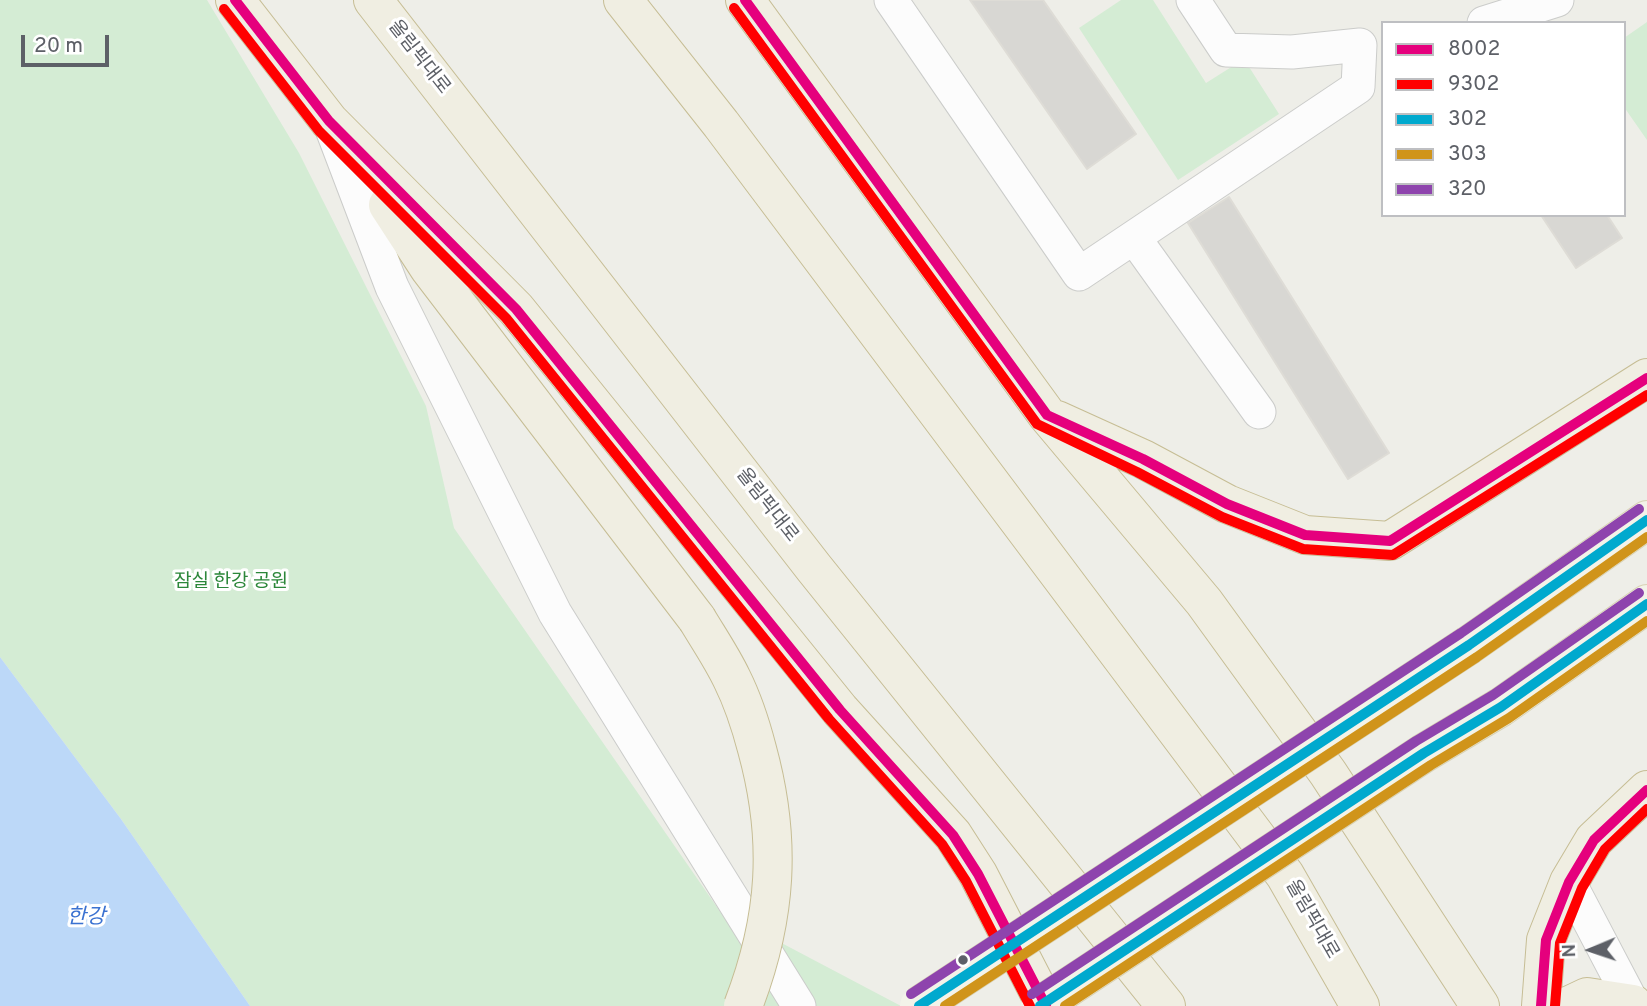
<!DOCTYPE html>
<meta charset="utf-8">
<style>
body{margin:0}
#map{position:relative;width:1647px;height:1006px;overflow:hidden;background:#eeeee8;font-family:Overpass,sans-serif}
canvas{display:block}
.legend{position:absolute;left:1381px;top:21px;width:245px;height:196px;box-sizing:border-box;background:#fff;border:2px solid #bebfc2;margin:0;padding:9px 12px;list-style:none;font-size:21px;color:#5d6067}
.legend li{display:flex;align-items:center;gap:14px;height:35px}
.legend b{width:35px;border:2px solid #bebfc2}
.north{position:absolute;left:1556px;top:915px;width:70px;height:70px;-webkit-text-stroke:5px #fff;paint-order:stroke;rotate:268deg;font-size:19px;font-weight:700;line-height:28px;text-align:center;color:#5d6067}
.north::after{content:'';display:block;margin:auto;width:24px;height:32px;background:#5d6067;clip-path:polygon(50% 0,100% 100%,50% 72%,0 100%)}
.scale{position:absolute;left:21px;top:35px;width:88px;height:32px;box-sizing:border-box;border:4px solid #5d6067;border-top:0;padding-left:9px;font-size:21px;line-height:24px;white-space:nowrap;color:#5d6067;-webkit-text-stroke:5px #fff;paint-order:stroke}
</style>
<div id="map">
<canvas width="1647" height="1006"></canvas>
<ul class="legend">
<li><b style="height:9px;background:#e5007d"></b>8002</li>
<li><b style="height:9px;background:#f00"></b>9302</li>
<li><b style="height:9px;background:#00a9ce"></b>302</li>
<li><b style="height:9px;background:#d0941a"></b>303</li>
<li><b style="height:9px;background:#8e44ad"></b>320</li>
</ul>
<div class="north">N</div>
<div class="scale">20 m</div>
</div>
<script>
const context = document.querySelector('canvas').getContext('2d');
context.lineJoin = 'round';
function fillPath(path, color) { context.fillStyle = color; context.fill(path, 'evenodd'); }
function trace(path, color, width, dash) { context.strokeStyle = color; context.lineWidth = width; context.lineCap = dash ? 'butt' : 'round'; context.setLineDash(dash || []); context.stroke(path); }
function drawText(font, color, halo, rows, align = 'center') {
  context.font = font + ' Overpass,"Noto Sans KR",sans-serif'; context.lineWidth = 6; context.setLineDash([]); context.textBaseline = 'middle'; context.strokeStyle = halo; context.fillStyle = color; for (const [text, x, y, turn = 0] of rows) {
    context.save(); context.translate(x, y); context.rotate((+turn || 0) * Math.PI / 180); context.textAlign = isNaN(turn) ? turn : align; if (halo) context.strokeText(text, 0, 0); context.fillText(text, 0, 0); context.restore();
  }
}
fillPath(new Path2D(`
 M 0,0 L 207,0 L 299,153 L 426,406 L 454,528 L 719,910 L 901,1006 L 250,1006 L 121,819 L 0,657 Z
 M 1121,0 L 1153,0 L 1206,83 L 1244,59 L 1279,114 L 1178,180 L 1079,28 Z
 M 1647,22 L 1647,140 L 1624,107 L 1624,38 Z`), '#d4ecd4');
fillPath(new Path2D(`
 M 0,657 L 121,819 L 250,1006 L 0,1006 Z`), '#bcd8f8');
const building = new Path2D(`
 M 970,0 L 1043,0 L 1136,134 L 1087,169 Z
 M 1229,197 L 1389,453 L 1348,479 L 1188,223 Z
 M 1541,215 L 1607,215 L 1622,238 L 1576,268 Z`);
fillPath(building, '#d8d7d3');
trace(building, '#dedcd6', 2);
const minor = new Path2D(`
 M 891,0 L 1079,274 L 1358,87 L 1360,45 L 1292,52 L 1226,50 L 1193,0
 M 1484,23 L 1557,0
 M 330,124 L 392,287 L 555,613 L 799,1006
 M 1135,239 L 1259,412
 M 1569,882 L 1634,1006`);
const major = new Path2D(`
 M 1469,645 L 1647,520
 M 1501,707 L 1647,604`);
const highway = new Path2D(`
 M 235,0 L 329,121 L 516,309 L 840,710 L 953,835 L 978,874 L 1046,1006
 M 373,0 L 814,568 L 1166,1006
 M 623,0 L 721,124 L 1285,875 L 1360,1006
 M 745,0 L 1047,415 L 1204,602 L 1328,773 L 1480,1006
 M 388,205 L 429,268 L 697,619
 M 1057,420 L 1143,459 L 1227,504 L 1305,535 L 1390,541 L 1647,378
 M 1541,1006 L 1546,940 L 1569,882 L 1594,840 L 1647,790
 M 1568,1006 L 1587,997 L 1633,1004`);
trace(minor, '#cbccca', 35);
trace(major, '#d8d2b4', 40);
trace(highway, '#c6bd94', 40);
trace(minor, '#fcfcfc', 33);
trace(major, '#f3f3e9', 38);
trace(highway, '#f0eee2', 38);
const majorBridge = new Path2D(`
 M 919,1006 L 1469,645
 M 1040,1006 L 1424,753 L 1501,707`);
const highwayBridge = new Path2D(`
 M 697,619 C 709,639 722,658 732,679 C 743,701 751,726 757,749 C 782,840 777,918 743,1006`);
trace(majorBridge, '#d8d2b4', 40, []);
trace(highwayBridge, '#c6bd94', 40, []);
trace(majorBridge, '#f3f3e9', 38);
trace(highwayBridge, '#f0eee2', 38);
trace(new Path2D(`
 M 235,0 L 329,121 L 516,309 L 840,710 L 953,835 L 978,874 L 1046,1006
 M 745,0 L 1047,415 L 1143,459 L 1227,504 L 1305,535 L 1390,541 L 1647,378
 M 1541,1006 L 1546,940 L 1569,882 L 1594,840 L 1647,790`), '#e5007d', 10);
trace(new Path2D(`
 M 734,8 L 1037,424 L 1137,472 L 1222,517 L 1303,549 L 1393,555 L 1647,395
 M 224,9 L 319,131 L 506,318 L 829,719 L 942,844 L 966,881 L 1030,1006
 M 1555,1006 L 1560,943 L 1582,888 L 1605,849 L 1647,809`), '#f00', 10);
trace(new Path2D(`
 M 919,1006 L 1469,645 L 1647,520
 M 1040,1006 L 1424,753 L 1501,707 L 1647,604`), '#00a9ce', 10);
trace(new Path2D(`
 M 945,1006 L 1477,657 L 1647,537
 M 1065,1006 L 1431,765 L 1509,718 L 1647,621`), '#d0941a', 10);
trace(new Path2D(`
 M 911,994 L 1461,633 L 1639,509
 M 1032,994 L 1416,741 L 1493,695 L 1639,593`), '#8e44ad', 10);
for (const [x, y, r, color] of [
 [963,960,6,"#5d6067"]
]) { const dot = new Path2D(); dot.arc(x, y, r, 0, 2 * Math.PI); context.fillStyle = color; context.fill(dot); trace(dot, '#fff', 2.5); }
drawText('19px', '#5d6067', '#fff', [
 ["올림픽대로",418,58,52],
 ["올림픽대로",766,506,52],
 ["올림픽대로",1311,920,60]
]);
drawText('19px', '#2c873a', '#fff', [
 ["잠실 한강 공원",231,583]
]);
drawText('italic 21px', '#3b72d1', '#fff', [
 ["한강",86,919]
]);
</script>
